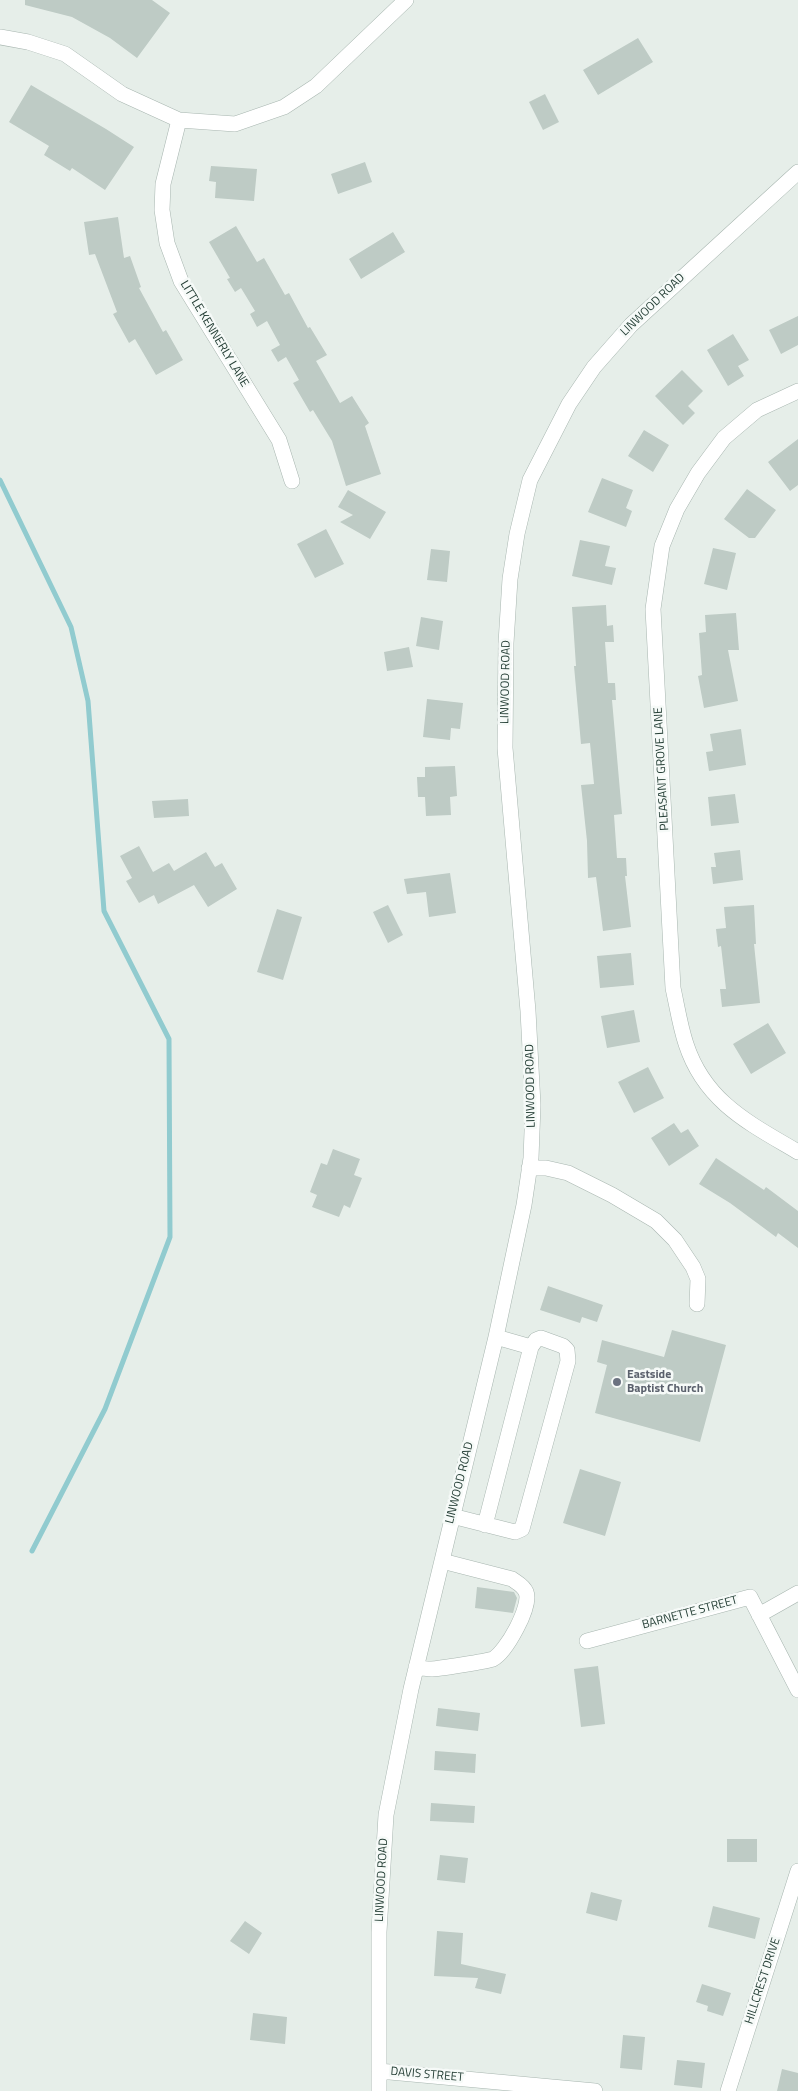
<!DOCTYPE html>
<style>
body{margin:0}
canvas{display:block;background:#e6eee9}
</style>
<canvas width="798" height="2091"></canvas>
<script>
const context = document.querySelector('canvas').getContext('2d');
context.lineJoin = 'round';
function trace(path, color, width, dash) { context.strokeStyle = color; context.lineWidth = width; context.lineCap = dash ? 'butt' : 'round'; context.setLineDash(dash || []); context.stroke(path); }
function fillPath(path, color) { context.fillStyle = color; context.fill(path, 'evenodd'); }
function drawText(font, color, halo, rows, align = 'center') {
  context.font = font + ' "Titillium Web",sans-serif'; context.lineWidth = 5; context.setLineDash([]); context.textBaseline = 'middle'; context.strokeStyle = halo; context.fillStyle = color; for (const [text, x, y, turn = 0] of rows) {
    context.save(); context.translate(x, y); context.rotate((+turn || 0) * Math.PI / 180); context.textAlign = isNaN(turn) ? turn : align; if (halo) context.strokeText(text, 0, 0); context.fillText(text, 0, 0); context.restore();
  }
}
trace(new Path2D(`
 M 0,480 L 71,627 L 88,701 L 104,911 L 169,1039 L 170,1237 L 105,1409 L 32,1551`), '#91cbcf', 5);
fillPath(new Path2D(`
 M 25,0 L 152,0 L 170,13 L 137,58 L 110,38 L 72,17 L 25,5 Z
 M 638,38 L 653,62 L 598,95 L 583,70 Z
 M 31,85 L 106,129 L 134,147 L 105,190 L 72,168 L 70,171 L 44,155 L 49,146 L 9,122 Z
 M 545,94 L 559,122 L 543,130 L 529,102 Z
 M 365,162 L 372,182 L 338,194 L 331,174 Z
 M 211,166 L 257,169 L 254,201 L 215,198 L 216,182 L 209,181 Z
 M 118,217 L 124,258 L 130,256 L 141,287 L 139,288 L 163,332 L 166,330 L 183,360 L 156,375 L 135,339 L 129,343 L 113,314 L 117,312 L 95,254 L 89,255 L 84,222 Z
 M 236,226 L 257,262 L 264,258 L 285,295 L 289,293 L 308,328 L 310,327 L 327,355 L 316,361 L 340,403 L 352,396 L 369,423 L 365,426 L 381,474 L 346,486 L 332,441 L 313,410 L 310,412 L 293,383 L 299,380 L 286,357 L 278,362 L 271,350 L 280,345 L 267,321 L 257,327 L 250,314 L 255,311 L 241,288 L 235,292 L 227,279 L 230,278 L 209,242 Z
 M 393,232 L 405,252 L 361,279 L 349,259 Z
 M 798,316 L 798,345 L 781,354 L 769,330 Z
 M 733,334 L 749,360 L 738,366 L 744,376 L 728,386 L 707,350 Z
 M 682,370 L 703,391 L 688,406 L 695,413 L 683,425 L 655,396 Z
 M 644,430 L 669,445 L 653,472 L 628,456 Z
 M 798,439 L 798,485 L 790,491 L 768,462 Z
 M 602,478 L 633,490 L 626,508 L 632,511 L 626,527 L 588,512 Z
 M 747,489 L 776,510 L 755,538 L 749,538 L 724,519 Z
 M 348,490 L 386,512 L 370,539 L 340,522 L 353,515 L 338,507 Z
 M 326,529 L 344,564 L 315,578 L 297,544 Z
 M 580,540 L 610,546 L 605,566 L 616,568 L 612,585 L 572,576 Z
 M 713,548 L 736,553 L 727,590 L 704,584 Z
 M 431,549 L 450,551 L 447,582 L 427,580 Z
 M 606,605 L 607,626 L 613,625 L 614,642 L 605,642 L 608,683 L 615,683 L 616,700 L 612,700 L 622,814 L 614,815 L 617,858 L 626,858 L 627,876 L 625,876 L 631,927 L 603,931 L 596,877 L 588,878 L 587,841 L 581,785 L 594,784 L 590,743 L 581,744 L 574,666 L 576,666 L 572,607 Z
 M 736,613 L 739,650 L 728,650 L 738,701 L 704,708 L 698,676 L 702,675 L 699,633 L 706,632 L 705,615 Z
 M 421,617 L 443,621 L 439,650 L 416,646 Z
 M 409,647 L 413,667 L 387,671 L 384,652 Z
 M 427,699 L 463,703 L 460,729 L 451,728 L 450,740 L 423,737 Z
 M 741,729 L 746,765 L 709,771 L 706,752 L 713,751 L 710,734 Z
 M 455,766 L 457,796 L 450,797 L 451,815 L 426,816 L 425,797 L 418,797 L 417,777 L 425,777 L 425,767 Z
 M 735,794 L 739,823 L 711,826 L 708,797 Z
 M 188,799 L 189,816 L 154,818 L 152,801 Z
 M 139,846 L 153,872 L 169,863 L 174,871 L 206,852 L 215,867 L 222,863 L 237,889 L 208,907 L 194,885 L 158,904 L 154,895 L 139,903 L 126,881 L 132,878 L 120,856 Z
 M 740,850 L 743,880 L 713,884 L 711,867 L 716,867 L 714,853 Z
 M 450,873 L 456,913 L 429,917 L 426,892 L 407,894 L 404,879 Z
 M 388,905 L 403,935 L 388,943 L 373,912 Z
 M 754,905 L 756,944 L 754,944 L 760,1003 L 722,1007 L 720,989 L 726,989 L 721,946 L 718,947 L 716,929 L 726,928 L 724,907 Z
 M 277,909 L 302,917 L 283,980 L 257,972 Z
 M 631,953 L 634,985 L 600,988 L 597,956 Z
 M 634,1010 L 640,1042 L 607,1048 L 601,1016 Z
 M 768,1023 L 786,1053 L 751,1074 L 733,1044 Z
 M 648,1067 L 664,1098 L 634,1113 L 618,1082 Z
 M 674,1123 L 681,1133 L 688,1129 L 699,1146 L 669,1166 L 651,1138 Z
 M 333,1149 L 360,1159 L 354,1175 L 362,1178 L 350,1208 L 344,1205 L 339,1217 L 312,1207 L 317,1195 L 310,1192 L 321,1163 L 327,1165 Z
 M 716,1158 L 764,1190 L 766,1187 L 798,1211 L 798,1248 L 778,1233 L 776,1237 L 730,1203 L 699,1184 Z
 M 548,1286 L 603,1305 L 597,1322 L 582,1317 L 580,1323 L 540,1310 Z
 M 672,1330 L 726,1345 L 700,1442 L 595,1413 L 607,1365 L 597,1362 L 602,1340 L 664,1357 Z
 M 580,1469 L 621,1482 L 605,1536 L 563,1523 Z
 M 477,1587 L 514,1592 L 517,1598 L 513,1613 L 475,1608 Z
 M 598,1666 L 605,1724 L 581,1727 L 574,1669 Z
 M 438,1708 L 480,1713 L 478,1731 L 436,1726 Z
 M 435,1751 L 476,1754 L 475,1773 L 434,1770 Z
 M 431,1803 L 475,1806 L 474,1823 L 430,1821 Z
 M 727,1839 L 757,1839 L 757,1862 L 727,1862 Z
 M 440,1855 L 468,1858 L 465,1883 L 437,1880 Z
 M 591,1892 L 622,1900 L 617,1921 L 586,1913 Z
 M 713,1906 L 760,1918 L 755,1939 L 708,1927 Z
 M 245,1921 L 262,1933 L 249,1954 L 230,1941 Z
 M 437,1931 L 463,1933 L 461,1964 L 506,1974 L 501,1994 L 475,1988 L 478,1978 L 434,1976 Z
 M 702,1984 L 731,1993 L 723,2016 L 707,2011 L 708,2006 L 696,2002 Z
 M 253,2013 L 287,2017 L 285,2044 L 250,2040 Z
 M 623,2035 L 645,2037 L 642,2070 L 620,2068 Z
 M 677,2060 L 705,2063 L 702,2088 L 674,2085 Z
 M 782,2069 L 798,2073 L 798,2091 L 777,2091 Z`), '#becbc5');
const minor = new Path2D(`
 M 0,37 L 28,42 L 65,54 L 122,94 L 179,120 L 235,124 L 284,107 L 316,86 L 406,0
 M 179,120 L 163,184 L 162,210 L 167,243 L 181,281 L 279,440 L 292,481
 M 798,391 L 757,410 L 724,438 L 698,473 L 677,509 L 662,546 L 653,609 L 673,988 C 677,1006 680,1026 686,1044 C 705,1102 749,1123 798,1152
 M 529,1168 L 546,1168 L 568,1173 L 612,1195 L 656,1221 L 675,1240 L 693,1267 L 698,1279 L 697,1304
 M 496,1337 L 531,1347
 M 452,1516 L 515,1532 L 522,1529 L 568,1361 L 567,1350 L 563,1346 L 541,1338 L 536,1340 L 531,1347 L 485,1525
 M 759,1615 L 798,1593
 M 587,1641 L 750,1597 L 798,1690
 M 416,1667 C 421,1668 426,1669 431,1669 C 438,1669 488,1661 493,1659 C 506,1652 532,1606 526,1592 C 523,1585 517,1583 512,1579 L 442,1561
 M 379,2071 L 595,2091
 M 379,2091 L 379,1932 L 386,1815 L 411,1689 L 496,1337 L 524,1205 L 531,1158 L 533,1105 L 528,1011 L 505,748 L 506,643 L 510,579 L 517,534 L 530,480 L 569,404 L 594,367 L 631,325 L 798,172
 M 728,2091 L 798,1871`);
trace(minor, '#a8b6b0', 16);
trace(minor, '#fff', 15);
for (const [x, y, r, color] of [
 [617,1382,5,"#6b7280"]
]) { const dot = new Path2D(); dot.arc(x, y, r, 0, 2 * Math.PI); context.fillStyle = color; context.fill(dot); trace(dot, '#f6faf8', 2); }
drawText('12px', '#253f36', '#f6faf8', [
 ["LINWOOD ROAD",653,305,-44],
 ["LITTLE KENNERLY LANE",214,334,59],
 ["LINWOOD ROAD",506,682,-89],
 ["PLEASANT GROVE LANE",662,769,-93],
 ["LINWOOD ROAD",531,1086,-91],
 ["LINWOOD ROAD",460,1483,-76],
 ["BARNETTE STREET",690,1613,-15],
 ["LINWOOD ROAD",382,1880,-87],
 ["HILLCREST DRIVE",763,1981,-72],
 ["DAVIS STREET",427,2075,5]
]);
drawText('bold 12px', '#5b616d', '#f6faf8', [
 ["Eastside",627,1375],
 ["Baptist Church",627,1389]
], 'left');
</script>
